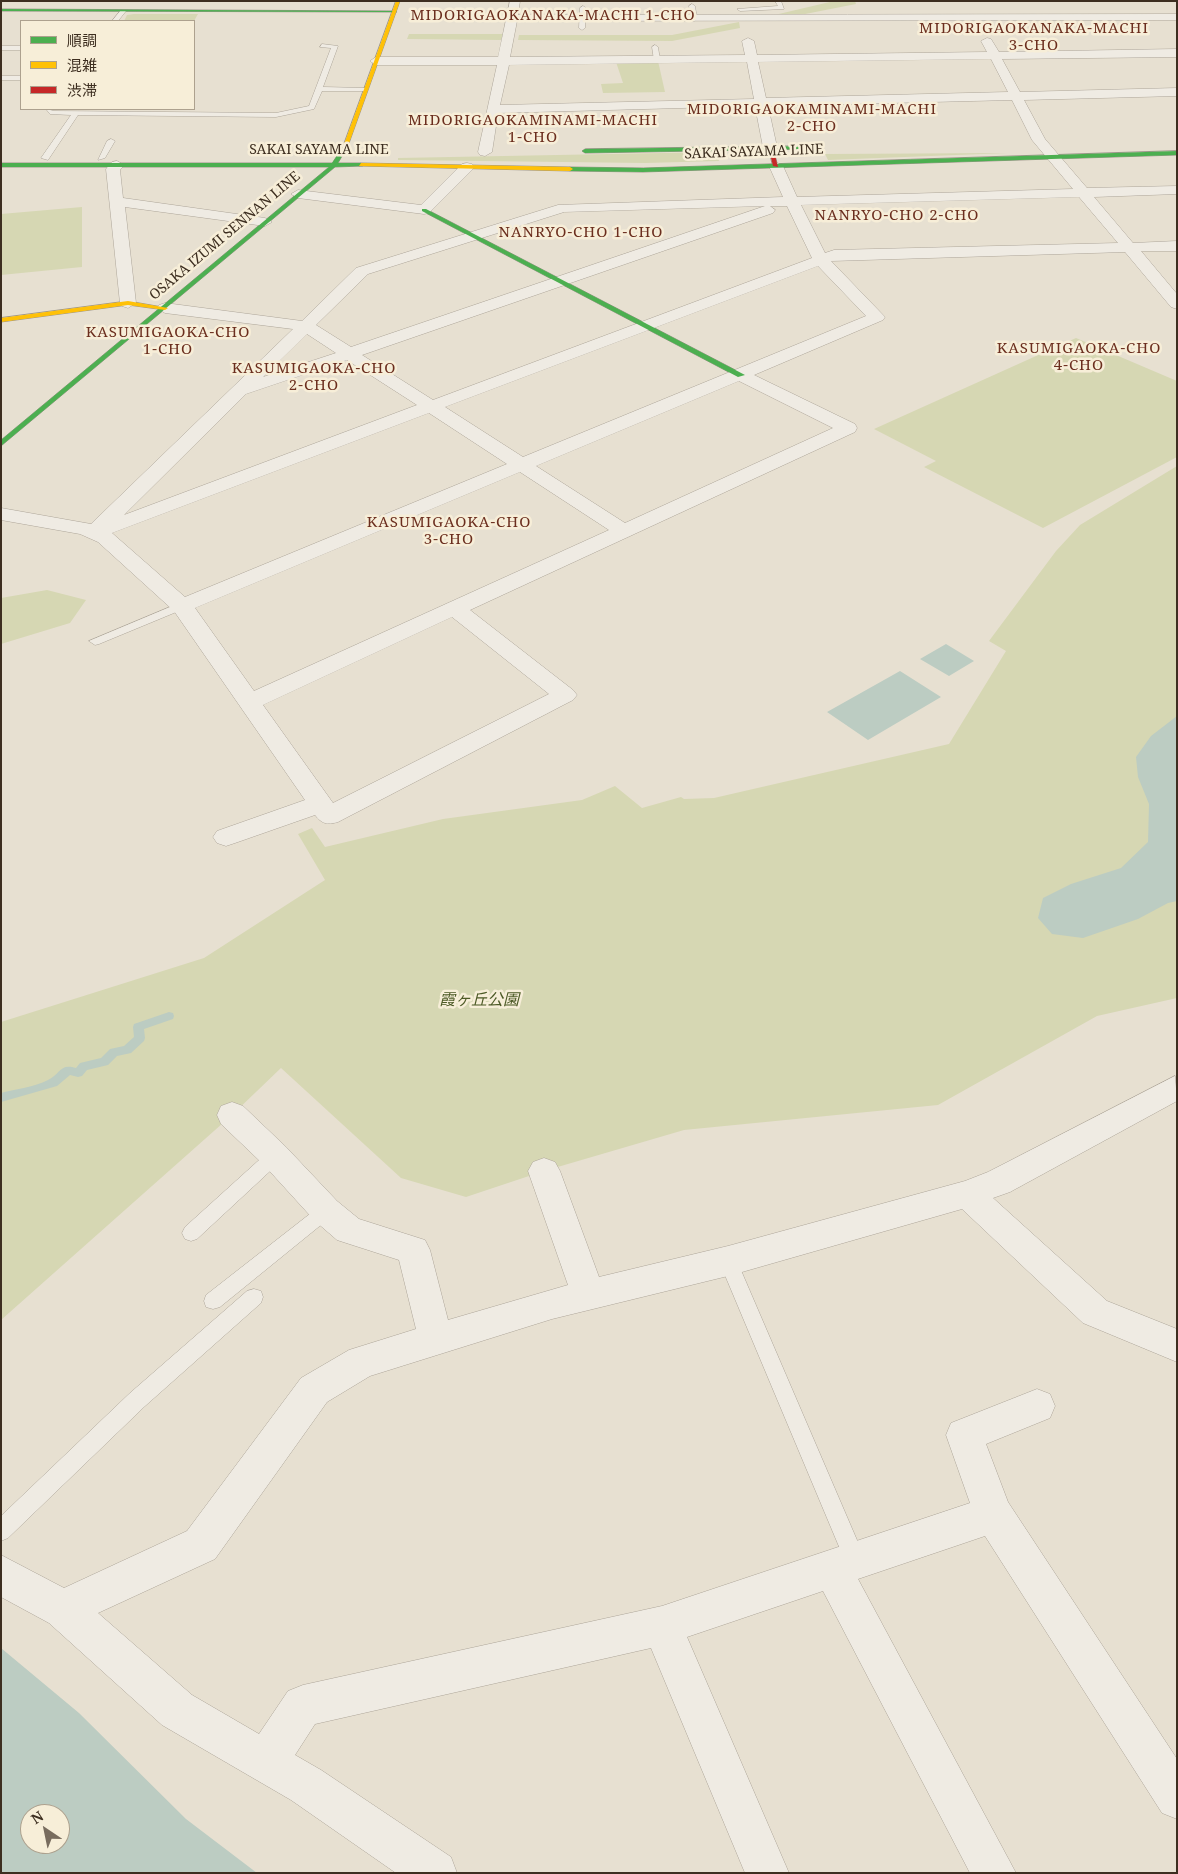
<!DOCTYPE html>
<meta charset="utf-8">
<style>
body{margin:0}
#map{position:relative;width:1178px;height:1874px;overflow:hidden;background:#e7e0d1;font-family:"Noto Serif","Noto Sans JP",serif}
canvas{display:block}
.frame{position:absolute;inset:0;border:2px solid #3d2e20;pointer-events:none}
.legend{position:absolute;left:20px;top:20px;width:175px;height:90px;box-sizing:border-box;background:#f7eed8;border:1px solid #ada18e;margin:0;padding:6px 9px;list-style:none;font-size:15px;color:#3d2e20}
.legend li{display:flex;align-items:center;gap:10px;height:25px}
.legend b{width:25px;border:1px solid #ada18e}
.north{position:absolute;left:20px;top:1804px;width:50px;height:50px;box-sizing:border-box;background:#f7eed8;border:1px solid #ada18e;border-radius:50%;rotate:326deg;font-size:14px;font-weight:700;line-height:20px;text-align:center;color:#3d2e20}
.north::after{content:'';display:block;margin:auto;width:18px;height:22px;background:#786c5e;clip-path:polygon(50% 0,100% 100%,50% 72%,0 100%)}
</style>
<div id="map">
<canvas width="1178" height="1874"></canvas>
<div class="frame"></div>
<ul class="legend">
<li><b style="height:6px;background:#4caf50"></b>順調</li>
<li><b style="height:6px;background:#ffc107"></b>混雑</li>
<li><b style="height:6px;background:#c62828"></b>渋滞</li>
</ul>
<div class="north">N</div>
</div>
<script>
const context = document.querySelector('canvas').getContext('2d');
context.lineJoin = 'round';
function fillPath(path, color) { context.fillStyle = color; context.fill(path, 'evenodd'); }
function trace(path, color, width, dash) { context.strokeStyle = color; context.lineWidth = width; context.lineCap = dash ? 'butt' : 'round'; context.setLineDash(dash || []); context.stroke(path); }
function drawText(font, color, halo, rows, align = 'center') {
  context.font = font + ' "Noto Serif","Noto Sans JP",serif'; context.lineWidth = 5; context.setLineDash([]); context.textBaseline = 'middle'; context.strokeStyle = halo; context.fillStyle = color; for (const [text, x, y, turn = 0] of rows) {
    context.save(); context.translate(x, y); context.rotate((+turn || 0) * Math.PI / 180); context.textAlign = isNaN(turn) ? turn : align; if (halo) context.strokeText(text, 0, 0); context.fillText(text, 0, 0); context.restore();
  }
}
fillPath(new Path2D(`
 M 834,1 L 855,1 L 856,4 L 795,16 L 766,17 Z
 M 134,14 L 198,14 L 194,21 L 124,21 L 127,15 Z
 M 739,22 L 740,28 L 672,41 L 518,40 L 519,35 L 672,35 Z
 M 409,34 L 503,34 L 501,40 L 407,39 Z
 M 658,61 L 665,92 L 603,93 L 601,84 L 623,83 L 616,62 Z
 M 716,152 L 719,161 L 645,163 L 398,160 L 398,158 Z
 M 1008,153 L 828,160 L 825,154 Z
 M 82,207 L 82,267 L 1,275 L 1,214 Z
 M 1076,338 L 1177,381 L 1177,457 L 1043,528 L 924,467 L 936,461 L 874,429 Z
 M 1177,466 L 1177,998 L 1097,1016 L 938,1105 L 684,1130 L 544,1171 L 466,1197 L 401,1178 L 281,1068 L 232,1115 L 1,1320 L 1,1022 L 204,958 L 325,880 L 298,834 L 312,828 L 325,847 L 443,819 L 582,800 L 615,786 L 642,808 L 681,797 L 684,799 L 714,798 L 949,744 L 1006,651 L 989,641 L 1056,551 L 1080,525 Z
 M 47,590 L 86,600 L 70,623 L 1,644 L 1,598 Z`), '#d6d7b3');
fillPath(new Path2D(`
 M 946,644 L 974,661 L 949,676 L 920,659 Z
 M 900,671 L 941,697 L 868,740 L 827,712 Z
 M 1177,716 L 1177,901 L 1168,903 L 1138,919 L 1083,938 L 1052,934 L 1038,918 L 1043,898 L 1071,884 L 1121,868 L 1148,842 L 1149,804 L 1138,777 L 1136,757 L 1151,736 Z
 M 1,1648 L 79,1713 L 186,1819 L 257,1873 L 1,1873 ZM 30,1814 L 60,1814 L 60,1844 L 30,1844 Z`), '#bcccc2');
fillPath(new Path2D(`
 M 169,1012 L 173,1013 L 174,1016 L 173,1019 L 144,1029 L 145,1038 L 144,1041 L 131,1053 L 117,1056 L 108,1065 L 87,1070 L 82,1076 L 78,1077 L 70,1075 L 57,1086 L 1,1102 L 1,1093 C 16,1089 34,1087 48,1080 C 61,1074 59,1063 76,1068 L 80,1063 L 101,1058 L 110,1049 L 124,1046 L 134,1037 L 133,1027 L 134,1024 Z`), '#bcccc2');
const lane = new Path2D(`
 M 775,1 L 781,1 L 784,9 L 740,11 L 737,9 L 778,6 Z
 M 692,4 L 695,6 L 697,19 L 694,21 L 691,19 L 689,6 Z
 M 583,6 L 586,8 L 585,28 L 582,30 L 579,28 L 580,8 Z
 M 121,10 L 126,11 L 118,21 L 112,21 Z
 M 322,44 L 338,46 L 323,87 L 365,88 L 367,91 L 322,91 L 314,109 L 276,117 L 78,115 L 48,160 L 41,158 L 71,115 L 50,114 L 46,109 L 54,111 L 276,113 L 309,106 L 331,48 L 320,47 Z
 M 655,45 L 658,47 L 660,60 L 657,62 L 654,60 L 652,47 Z
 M 1,46 L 21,46 L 21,50 L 1,50 Z
 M 1,76 L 21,76 L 21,80 L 1,80 Z
 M 111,139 L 115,141 L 105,158 L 98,160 L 107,141 Z
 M 182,602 L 188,606 L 186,608 L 99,644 L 95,645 L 89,641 Z
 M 275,1149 L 281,1151 L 284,1156 L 281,1161 L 197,1239 L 191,1241 L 185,1239 L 182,1233 L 185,1227 L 269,1151 Z
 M 326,1203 L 332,1206 L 335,1211 L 332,1216 L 220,1307 L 213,1309 L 206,1307 L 204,1301 L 206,1295 L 320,1206 Z
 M 728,1253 L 734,1255 L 737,1261 L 866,1561 L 862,1568 L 855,1572 L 848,1568 L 719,1261 L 722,1255 Z
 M 254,1289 L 261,1291 L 263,1297 L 261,1303 L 144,1407 L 8,1538 L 1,1541 L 1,1516 L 130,1393 L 247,1291 Z`);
const street = new Path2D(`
 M 510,1 L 520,1 L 518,15 L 1177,14 L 1177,20 L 517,21 L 510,57 L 745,55 L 742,41 L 748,38 L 754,41 L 757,55 L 987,52 L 981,41 L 987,38 L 991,39 L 999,52 L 1177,49 L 1177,57 L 1002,59 L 1020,92 L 1177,88 L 1177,96 L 1024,100 L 1045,139 L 1087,188 L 1177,186 L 1177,194 L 1094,197 L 1133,243 L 1177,241 L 1177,251 L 1141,251 L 1177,294 L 1177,309 L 1171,307 L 1125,252 L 831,261 L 885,317 L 883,320 L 754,375 L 855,424 L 857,428 L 855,432 L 470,610 L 573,690 L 577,695 L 573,700 L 338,822 C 327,825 322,824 315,815 L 235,843 L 226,846 L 217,843 L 213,837 L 217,831 L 305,800 L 174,611 L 98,542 L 80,534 L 1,520 L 1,508 L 91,524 L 293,329 L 165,313 L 157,308 L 159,305 L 165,303 L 302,321 L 356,268 L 558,205 L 783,197 L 769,166 L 776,162 L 783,166 L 797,197 L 1073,189 L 1032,140 L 1012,100 L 768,106 L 777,147 L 770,151 L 763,147 L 755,106 L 498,113 L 492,152 L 485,156 L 480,155 L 478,152 L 497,65 L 376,65 L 370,61 L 376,57 L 498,57 ZM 991,59 L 1008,92 L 766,98 L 758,62 ZM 747,62 L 754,99 L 500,105 L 509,65 ZM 1079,197 L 1118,243 L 834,250 L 825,253 L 801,205 ZM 765,206 L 351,347 L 316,325 L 368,274 L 564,212 ZM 770,206 L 787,206 L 812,258 L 433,400 L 362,355 L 773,213 L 775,210 ZM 818,266 L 866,316 L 523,457 L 445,407 ZM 307,334 L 336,353 L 263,377 ZM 347,360 L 417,405 L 124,515 L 246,394 ZM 739,381 L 833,428 L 625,523 L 536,466 ZM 429,413 L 507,464 L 185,597 L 112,533 ZM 520,472 L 609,530 L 254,691 L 195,608 ZM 452,617 L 549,694 L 333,803 L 263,705 Z
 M 117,161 L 124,165 L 120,170 L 123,198 L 265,218 L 272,222 L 265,226 L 125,207 L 136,303 L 128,308 L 122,306 L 120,303 L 106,169 L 112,162 Z
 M 467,163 L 472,164 L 474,167 L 472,170 L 429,213 L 424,214 L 298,198 L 291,194 L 298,190 L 421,205 L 462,164 Z
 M 1175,1076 L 1177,1101 L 1010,1192 L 993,1198 L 1107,1301 L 1177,1329 L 1177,1362 L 1083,1323 L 962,1209 L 728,1276 L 552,1319 L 370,1376 L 327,1402 L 215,1559 L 98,1613 L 192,1695 L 259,1734 L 288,1691 L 303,1685 L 662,1606 L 970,1503 L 946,1435 L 951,1423 L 1037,1389 L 1050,1394 L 1055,1406 L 1050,1418 L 986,1444 L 1008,1502 L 1177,1759 L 1177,1819 L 1162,1813 L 985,1536 L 858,1579 L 1016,1873 L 970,1873 L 823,1591 L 687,1637 L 789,1873 L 745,1873 L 651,1648 L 315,1724 L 295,1755 L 321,1770 L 451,1857 L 457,1873 L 396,1873 L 291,1800 L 162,1725 L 49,1623 L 1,1597 L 1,1555 L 64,1588 L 187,1531 L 301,1378 L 349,1350 L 416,1329 L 399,1260 L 337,1240 L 315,1221 L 264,1165 L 221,1124 L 217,1115 L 221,1106 L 232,1102 L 243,1106 L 286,1147 L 337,1201 L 359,1219 L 425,1240 L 430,1250 L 448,1320 L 568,1285 L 528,1171 L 533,1162 L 544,1158 L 555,1162 L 560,1171 L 599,1277 L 728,1246 L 965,1181 L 988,1172 Z`);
const fast = new Path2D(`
 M 1,9 L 395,11 L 397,12 L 1,11 Z
 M 345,144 L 348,146 L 338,163 L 361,163 L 363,166 L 335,167 L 1,446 L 1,440 L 329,167 L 1,167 L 1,163 L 332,163 Z
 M 810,146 L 812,149 L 585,153 L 582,151 L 585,149 Z
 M 1177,151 L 1177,155 L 643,172 L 570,171 L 567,169 L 570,167 L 643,168 Z
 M 422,209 L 426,209 L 745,375 L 738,377 L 422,211 Z`);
const slow = new Path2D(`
 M 396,1 L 400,1 L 348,146 L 343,147 Z
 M 361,163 L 570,167 L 573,169 L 570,171 L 359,166 Z
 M 128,301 L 168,308 L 165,310 L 128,305 L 1,322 L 1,318 Z`);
const jam = new Path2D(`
 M 768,146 L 773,147 L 778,167 L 773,166 Z`);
trace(lane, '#ada599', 1);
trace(street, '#ada599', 1);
trace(fast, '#9c958a', 1);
trace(slow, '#9c958a', 1);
trace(jam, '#9c958a', 1);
fillPath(lane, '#efebe3');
fillPath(street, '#efebe3');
fillPath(fast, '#4caf50');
fillPath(slow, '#ffc107');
fillPath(jam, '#c62828');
drawText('14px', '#3d2e20', '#f7eed8', [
 ["SAKAI SAYAMA LINE",319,150],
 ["SAKAI SAYAMA LINE",754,152,-2],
 ["OSAKA IZUMI SENNAN LINE",225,236,-40]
]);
context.letterSpacing = '1px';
drawText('15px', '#6b2e1e', '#f7eed8', [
 ["MIDORIGAOKANAKA-MACHI 1-CHO",553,16],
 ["MIDORIGAOKANAKA-MACHI",1034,29],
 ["3-CHO",1034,46],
 ["MIDORIGAOKAMINAMI-MACHI",812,110],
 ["2-CHO",812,127],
 ["MIDORIGAOKAMINAMI-MACHI",533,121],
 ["1-CHO",533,138],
 ["NANRYO-CHO 2-CHO",897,216],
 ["NANRYO-CHO 1-CHO",581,233],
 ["KASUMIGAOKA-CHO",168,333],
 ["1-CHO",168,350],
 ["KASUMIGAOKA-CHO",1079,349],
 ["4-CHO",1079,366],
 ["KASUMIGAOKA-CHO",314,369],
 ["2-CHO",314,386],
 ["KASUMIGAOKA-CHO",449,523],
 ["3-CHO",449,540]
]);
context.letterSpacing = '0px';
drawText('italic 16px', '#4d5a26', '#f7eed8', [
 ["霞ヶ丘公園",479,1000]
]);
</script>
